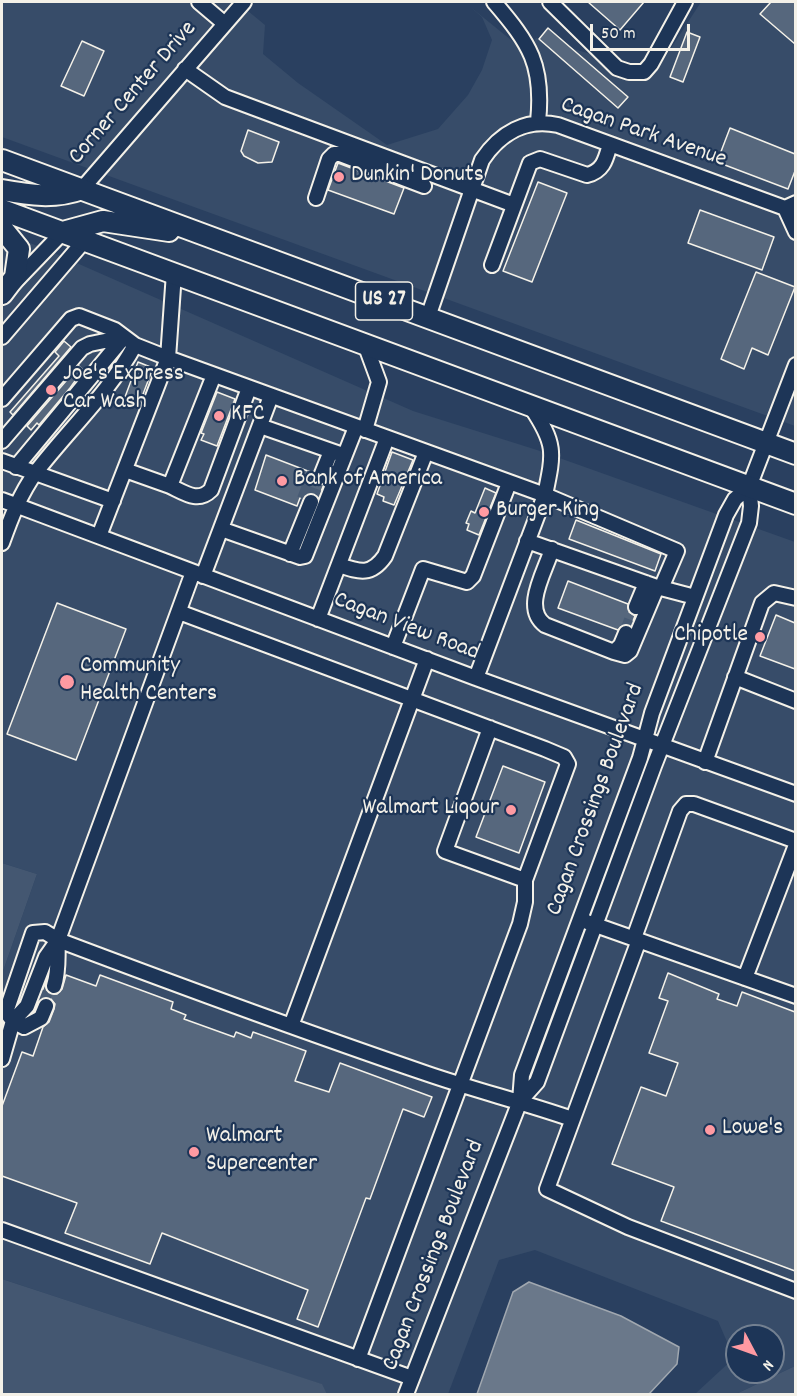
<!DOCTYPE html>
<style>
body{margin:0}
#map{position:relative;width:797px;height:1396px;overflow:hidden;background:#2a4060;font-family:Dekko,sans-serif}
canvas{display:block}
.frame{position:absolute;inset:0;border:3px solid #f4f1e8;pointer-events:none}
.north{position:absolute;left:725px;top:1324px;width:60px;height:60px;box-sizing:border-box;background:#1d3557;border:2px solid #738091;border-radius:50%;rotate:131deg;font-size:16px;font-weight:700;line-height:24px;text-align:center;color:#f4f1e8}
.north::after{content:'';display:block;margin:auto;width:21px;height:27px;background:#ff9aa2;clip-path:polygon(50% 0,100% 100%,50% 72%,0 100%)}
.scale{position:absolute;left:590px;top:24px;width:100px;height:27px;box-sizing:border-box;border:3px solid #f4f1e8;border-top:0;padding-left:8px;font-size:18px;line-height:21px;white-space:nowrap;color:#f4f1e8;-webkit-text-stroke:4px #1d3557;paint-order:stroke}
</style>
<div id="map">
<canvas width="797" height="1396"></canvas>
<div class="frame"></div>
<div class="north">N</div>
<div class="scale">50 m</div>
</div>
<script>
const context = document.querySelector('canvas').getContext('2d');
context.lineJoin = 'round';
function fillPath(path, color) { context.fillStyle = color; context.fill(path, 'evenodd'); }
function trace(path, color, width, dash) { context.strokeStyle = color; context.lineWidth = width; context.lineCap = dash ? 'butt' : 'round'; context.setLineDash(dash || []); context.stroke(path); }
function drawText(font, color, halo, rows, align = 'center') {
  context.font = font + ' Dekko,sans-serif'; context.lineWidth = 4.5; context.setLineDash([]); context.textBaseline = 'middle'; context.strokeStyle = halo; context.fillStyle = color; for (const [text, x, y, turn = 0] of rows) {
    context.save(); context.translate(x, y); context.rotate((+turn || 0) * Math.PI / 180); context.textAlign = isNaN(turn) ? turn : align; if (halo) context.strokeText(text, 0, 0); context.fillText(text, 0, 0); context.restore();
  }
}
fillPath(new Path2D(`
 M 2,2 L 237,2 L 265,25 L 263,54 L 298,83 L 387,145 L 438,129 L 468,95 L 482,70 L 492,40 L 482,17 L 468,5 L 527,53 L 536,38 L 655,73 L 701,2 L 795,2 L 795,426 L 2,137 Z
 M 2,233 L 38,246 L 413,411 L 537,450 L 795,542 L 795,1366 L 736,1394 L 695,1394 L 734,1358 L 718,1321 L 535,1250 L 499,1260 L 448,1394 L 327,1394 L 321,1384 L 2,1279 L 2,974 L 37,874 L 2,863 ZM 737,1336 L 773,1336 L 773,1372 L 737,1372 Z`), '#374c69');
fillPath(new Path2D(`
 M 2,863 L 37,874 L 2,974 Z
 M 2,1279 L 322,1384 L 327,1394 L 2,1394 Z
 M 795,1366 L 795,1394 L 736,1394 Z`), '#445771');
const water = new Path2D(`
 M 529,1282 L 621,1316 L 679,1347 L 677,1364 L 649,1394 L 477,1394 L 513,1292 Z`);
fillPath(water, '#6a788a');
trace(water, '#a1a8b0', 1.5);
const building = new Path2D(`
 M 588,2 L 644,2 L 620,30 Z
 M 771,2 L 795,2 L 795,44 L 760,14 Z
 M 548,28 L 628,97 L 618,108 L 539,39 Z
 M 687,32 L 700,37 L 683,82 L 670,77 Z
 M 82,41 L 104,51 L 84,96 L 61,86 Z
 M 730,128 L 795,154 L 795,171 L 788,189 L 717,162 Z
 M 248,130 L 279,142 L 272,162 L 258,163 L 244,156 L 241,151 Z
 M 338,163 L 404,188 L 394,214 L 328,190 Z
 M 538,182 L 567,193 L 532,282 L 503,271 Z
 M 700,210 L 774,237 L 762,270 L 688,243 Z
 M 756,272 L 795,287 L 768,355 L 752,348 L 744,369 L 721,359 Z
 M 64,341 L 71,347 L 13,415 L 10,412 L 59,356 L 55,352 Z
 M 138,362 L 153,368 L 140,402 L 125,397 Z
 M 79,366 L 83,370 L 70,388 L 39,425 L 37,423 L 31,430 L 27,426 Z
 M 217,392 L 235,399 L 217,446 L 201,440 L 204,434 L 201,433 Z
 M 392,452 L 413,460 L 394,505 L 383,501 L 384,497 L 377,494 Z
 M 266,455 L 313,473 L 314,482 L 324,484 L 319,497 L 309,493 L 300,498 L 297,506 L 255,490 Z
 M 485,488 L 496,493 L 479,535 L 467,530 L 469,524 L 466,523 L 471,511 L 475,513 Z
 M 576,520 L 661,554 L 655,571 L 569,539 Z
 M 568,581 L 628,604 L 629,612 L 635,616 L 631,626 L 624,624 L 618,630 L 558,608 Z
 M 57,603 L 126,629 L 76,760 L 7,734 Z
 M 776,615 L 795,623 L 795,669 L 760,656 Z
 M 503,766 L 545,782 L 519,853 L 476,837 Z
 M 668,973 L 719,994 L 717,999 L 737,1006 L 742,992 L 795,1012 L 795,1271 L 661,1221 L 674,1187 L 612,1164 L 641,1087 L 666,1096 L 678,1063 L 649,1053 L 668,1001 L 659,998 Z
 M 66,975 L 96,986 L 100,975 L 173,1002 L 171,1009 L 186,1015 L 184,1019 L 234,1037 L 236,1032 L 251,1038 L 253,1032 L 306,1051 L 295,1081 L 329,1092 L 340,1063 L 432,1097 L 424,1117 L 403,1109 L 370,1199 L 366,1198 L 318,1327 L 297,1319 L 308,1290 L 162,1233 L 150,1264 L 65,1233 L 77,1203 L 2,1176 L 2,1106 L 22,1052 L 33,1056 L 43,1027 L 49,1022 L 54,1009 L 55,1004 L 50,998 L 44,997 L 38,1001 L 45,984 L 48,993 L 57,994 L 62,989 Z`);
fillPath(building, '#56677d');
trace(building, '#f4f1e8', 1.5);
trace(new Path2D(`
 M 304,499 L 314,473
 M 317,504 L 327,479
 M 626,633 L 636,607
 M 41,1004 L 49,984`), '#485b74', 14, [14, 7]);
const minor = new Path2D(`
 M 199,2 L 225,24
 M 494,2 C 530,44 544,65 538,122
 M 550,2 L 617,68 L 629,72 L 644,72 L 651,64 L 685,2
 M 185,69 L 225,97 L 514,205
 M 82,189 L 244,2
 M 316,198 L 329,159 L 334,154 L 340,154 L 424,186
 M 796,203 L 785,208 L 796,232
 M 492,265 L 530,163 L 540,159 L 587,175 C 604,171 606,158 610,144
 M 14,283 L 63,232
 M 428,317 L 482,160 C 500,133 526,118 558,125 L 785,208
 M 2,337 L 85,240
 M 2,399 L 71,319 L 79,316 L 115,330 L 135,345 L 168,358 L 545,495 L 677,551 L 662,586
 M 260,426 L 343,455
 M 365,430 L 379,382 L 365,344
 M 2,441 L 82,348 L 90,344 L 124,337
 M 2,461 L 113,501
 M 16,467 L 124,337
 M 125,470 L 170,486 L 214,375
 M 321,476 L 331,451
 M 170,486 C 185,493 198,503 211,490 L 249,388
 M 749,487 L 796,365
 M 2,500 L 476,678 L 796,794
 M 221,529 L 300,557 L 305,556 L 356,427
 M 99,536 L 168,358 L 174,273
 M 527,541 L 657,587 L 695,597
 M 2,543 C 11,518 20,494 36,472 C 69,429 109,393 135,345
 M 552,549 C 545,572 522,608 545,625 L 614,652 L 625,655 L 630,651 L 657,587
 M 290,554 L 311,502
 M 339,565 C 360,572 371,576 385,556 L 426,452
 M 203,576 L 271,396
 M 636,607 L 646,583
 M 179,612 L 545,749 L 564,757 L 568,764 L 525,880 L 525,902 L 520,924 L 358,1359
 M 318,619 L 387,438
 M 393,647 L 423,569 L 467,582 L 473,576 L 509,483
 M 614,652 L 621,645 L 626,633
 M 735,677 L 796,701
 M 476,678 L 545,495 C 554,452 556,444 531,407
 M 490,728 L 445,851 L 525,880
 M 705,762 L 762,603 L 774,593 L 796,598
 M 587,922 L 796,996
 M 634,938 L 680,811 L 686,804 L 694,804 L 796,841
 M 639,940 L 547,1189 L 628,1227 L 796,1291
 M 745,978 L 796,845
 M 54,986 C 59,971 57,957 58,942
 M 46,1006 L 41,1018 L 24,1027 L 13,1021 L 6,1012 L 33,933 L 45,932 L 58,940 C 180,986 302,1031 425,1073 C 474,1090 523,1102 572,1119
 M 291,1026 L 427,659
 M 2,1059 L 13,1021 L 27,1006 L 46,957 L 58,940 L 193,572
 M 520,1101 L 537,1082 L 654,766 L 749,523 L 751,506 L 749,487
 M 2,1230 L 412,1378
 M 406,1394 L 520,1101 L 522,1075 L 640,758 L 652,713 L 726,515 L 735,499 L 749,487`);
const highway = new Path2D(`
 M 2,160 L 796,454
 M 2,190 C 30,195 54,199 82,189
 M 2,210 L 796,504
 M 2,228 L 19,249 L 15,277 L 2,294
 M 63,232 L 103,221 L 169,231`);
trace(minor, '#f4f1e8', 18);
trace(highway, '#f4f1e8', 24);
trace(minor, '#1d3557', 14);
trace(highway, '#1d3557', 20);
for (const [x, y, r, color] of [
 [339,177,6,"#ff9aa2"],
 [51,390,6,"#ff9aa2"],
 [219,416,6,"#ff9aa2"],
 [282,481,6,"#ff9aa2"],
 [484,512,6,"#ff9aa2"],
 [760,637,6,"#ff9aa2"],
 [67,682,8,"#ff9aa2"],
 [511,810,6,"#ff9aa2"],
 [710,1130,6,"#ff9aa2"],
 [194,1152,6,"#ff9aa2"]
]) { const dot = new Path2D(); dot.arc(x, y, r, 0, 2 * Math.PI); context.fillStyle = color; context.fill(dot); trace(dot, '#1d3557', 2); }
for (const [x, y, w] of [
 [384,301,57]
]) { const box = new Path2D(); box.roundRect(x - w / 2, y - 19, w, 38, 4.5); context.fillStyle = '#1d3557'; context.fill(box); trace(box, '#f4f1e8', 1.5); }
drawText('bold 22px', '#f4f1e8', null, [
 ["US 27",384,301]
]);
drawText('24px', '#f4f1e8', '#1d3557', [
 ["Corner Center Drive",134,94,-49],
 ["Cagan Park Avenue",643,134,19],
 ["Cagan View Road",406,628,21],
 ["Cagan Crossings Boulevard",597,800,-70],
 ["Cagan Crossings Boulevard",435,1256,-69]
]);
drawText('24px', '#f4f1e8', '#1d3557', [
 ["Dunkin' Donuts",351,177],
 ["Joe's Express",63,376],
 ["Car Wash",63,404],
 ["KFC",231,416],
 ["Bank of America",294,481],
 ["Burger King",496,512],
 ["Chipotle",748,637,"right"],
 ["Community",80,668],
 ["Health Centers",80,696],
 ["Walmart Liqour",499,810,"right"],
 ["Lowe's",722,1130],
 ["Walmart",206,1138],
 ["Supercenter",206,1166]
], 'left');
</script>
